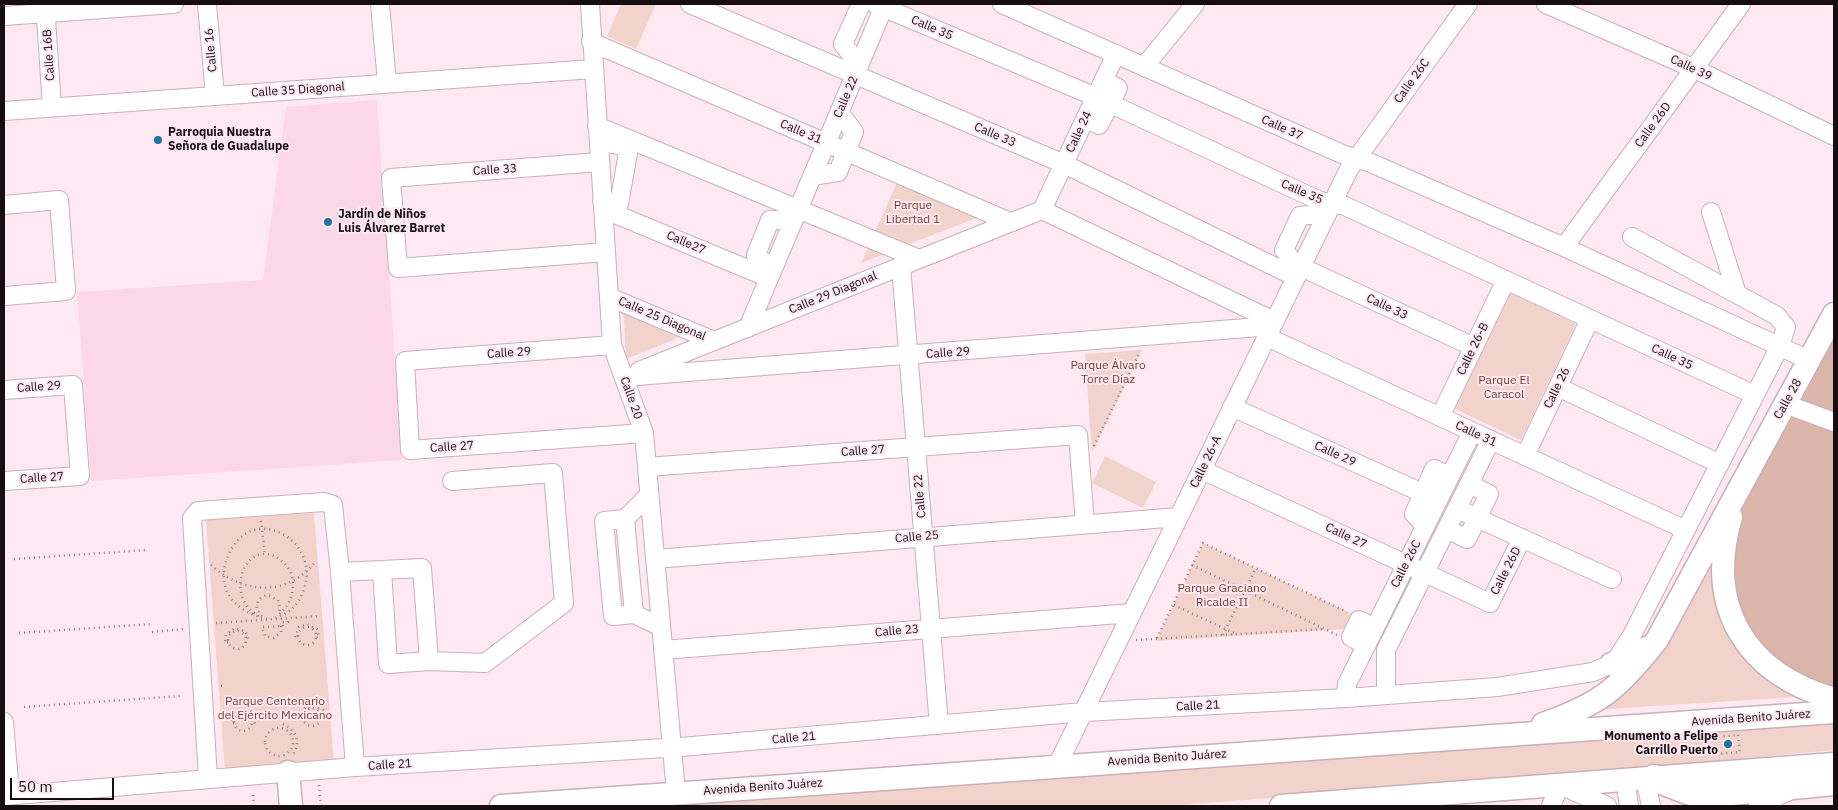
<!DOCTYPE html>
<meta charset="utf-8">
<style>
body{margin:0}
#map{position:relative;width:1838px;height:810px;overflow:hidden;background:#fee8f1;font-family:"IBM Plex Sans",sans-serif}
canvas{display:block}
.frame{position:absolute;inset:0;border:5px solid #170e12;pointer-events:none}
.scale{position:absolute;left:10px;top:778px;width:104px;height:22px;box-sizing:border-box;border:2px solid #170e12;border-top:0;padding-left:6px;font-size:15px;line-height:18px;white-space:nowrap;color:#170e12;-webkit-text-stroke:4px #fee8f1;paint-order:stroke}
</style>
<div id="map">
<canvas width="1838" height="810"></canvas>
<div class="frame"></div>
<div class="scale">50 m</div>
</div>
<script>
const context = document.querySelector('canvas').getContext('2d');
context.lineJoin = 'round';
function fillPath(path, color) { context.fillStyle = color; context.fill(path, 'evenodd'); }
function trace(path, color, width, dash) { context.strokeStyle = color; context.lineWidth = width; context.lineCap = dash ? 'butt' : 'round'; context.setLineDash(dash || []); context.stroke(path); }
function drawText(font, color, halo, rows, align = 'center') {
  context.font = font + ' "IBM Plex Sans",sans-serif'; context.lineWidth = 4; context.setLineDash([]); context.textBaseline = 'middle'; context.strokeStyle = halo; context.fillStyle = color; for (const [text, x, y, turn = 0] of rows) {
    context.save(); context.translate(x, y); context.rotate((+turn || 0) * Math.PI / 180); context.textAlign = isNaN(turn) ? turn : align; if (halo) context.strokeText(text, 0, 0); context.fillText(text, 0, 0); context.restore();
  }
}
fillPath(new Path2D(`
 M 377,100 L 402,460 L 91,481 L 77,292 L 278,279 L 263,280 L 286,107 Z`), '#fcd8e7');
fillPath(new Path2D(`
 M 621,4 L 656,4 L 636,49 L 607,36 Z
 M 899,178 L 984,215 L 861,263 Z
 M 1509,292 L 1576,324 L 1521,440 L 1453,408 Z
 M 623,303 L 692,332 L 629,358 L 626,357 Z
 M 1142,350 L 1092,453 L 1085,354 Z
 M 1105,456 L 1156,482 L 1143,508 L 1092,483 Z
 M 314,513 L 334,763 L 225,771 L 206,520 Z
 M 1717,537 L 1775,684 L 1797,697 L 1591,710 L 1603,705 Z
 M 1203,543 L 1352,614 L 1344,629 L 1156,641 Z
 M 1834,719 L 1834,750 L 1628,769 L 1171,806 L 625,806 Z`), '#f1d3cb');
fillPath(new Path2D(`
 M 1834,333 L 1834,691 L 1810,683 L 1771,655 L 1746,624 L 1733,599 L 1735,527 L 1743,507 Z`), '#dcb5aa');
const minor = new Path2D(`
 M 45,4 L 52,107
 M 207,4 L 215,96
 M 380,4 L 387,83
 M 590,4 L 612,345 L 644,433 L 676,793
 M 690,4 L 1064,164 L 1296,277
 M 875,4 L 1096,97 L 1320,201 L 1345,206 L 1755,395
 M 1002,4 L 1342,154 L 1371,163 L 1564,247 L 1809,360
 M 1546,4 L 1695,69 L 1834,136
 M 4,16 L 174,4
 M 591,42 L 1010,222
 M 859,65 L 843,44 L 861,4
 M 1144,67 L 1195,4
 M 4,111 L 593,69
 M 1086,118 L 1099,125 L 1118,88 L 1104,81
 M 597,126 L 919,259
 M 599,162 L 391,178 L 398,268 L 606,252
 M 812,176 L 838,172 L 854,132 L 839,112
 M 602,201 L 619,204 L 629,147 L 612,144
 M 4,205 L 59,200 L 66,291 L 4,296
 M 603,209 L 769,278
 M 1042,210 L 1274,321
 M 1042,210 L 1116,54
 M 1711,212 L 1737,294
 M 1564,247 L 1741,4
 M 901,266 L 939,725
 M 1301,267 L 1474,347
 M 772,269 L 756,255 L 770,220 L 794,220
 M 1300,270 L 1284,250 L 1300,216 L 1327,213
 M 609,297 L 714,341
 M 748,328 L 885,4
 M 1267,337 L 1686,530
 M 612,345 L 405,361 L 410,450 L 644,433
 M 639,371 L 1042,210
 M 624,377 L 1272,326
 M 1558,387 L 1720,464
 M 4,390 L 73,385 L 80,476 L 4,481
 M 1785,404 L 1834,422
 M 1232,407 L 1438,500
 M 1440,417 L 1506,280
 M 1525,456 L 1590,319
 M 647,467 L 1078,435 L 1085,524
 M 1202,470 L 1490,603 L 1522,538
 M 1457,509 L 1612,579
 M 625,519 L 649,495
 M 1425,526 L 1414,514 L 1434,469 L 1450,476
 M 1447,529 L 1467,539 L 1489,494 L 1469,484
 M 655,559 L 1179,517
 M 340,572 L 382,570 L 388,664 L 429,661 L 422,568 L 382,570
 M 634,614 L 625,519 L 604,521 L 613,616 L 634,614 L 661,627
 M 1366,645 L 1351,637 L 1359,620 L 1374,628
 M 663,650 L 1132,613
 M 429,661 L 485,663 L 564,603 L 553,473 L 452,481
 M 1386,695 L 1386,650 L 1491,440
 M 1346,698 L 1347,684 L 1472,432
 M 4,722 L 10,795
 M 1057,766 L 1349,169 L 1468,4
 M 208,778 L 192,518 L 198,511 L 324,502 L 333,505 L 340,572 L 355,767
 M 1645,778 L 1651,806
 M 1625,780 L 1629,806
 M 4,796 L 355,767 L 681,747 L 1084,712 L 1346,698 L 1497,687 L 1593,672 L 1611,664 L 1618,657 L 1631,637 L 1780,346 L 1786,327 L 1777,316 L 1632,237
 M 1551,806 L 1560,785 L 1607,806
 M 1758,806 L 1789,791`);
const major = new Path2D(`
 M 1731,517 C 1705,607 1745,673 1834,699
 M 1611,664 L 1625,660 L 1646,648
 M 1543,724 C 1601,704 1619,688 1657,640 L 1834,314
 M 288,772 L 291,806
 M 501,806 L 1834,712
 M 1281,806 L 1834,764`);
const highway = new Path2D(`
 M 1654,778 L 1690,792 L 1720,793 L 1834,782`);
trace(minor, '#c9afba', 20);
trace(major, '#c9afba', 25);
trace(highway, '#c9afba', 29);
trace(new Path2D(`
 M 1094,446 L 1140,352
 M 261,521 L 265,554
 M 14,559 L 146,550
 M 211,565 C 243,594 287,598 316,561
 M 1192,565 L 1337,635
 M 1174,605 L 1234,633
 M 259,616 C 222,597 246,536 279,559 C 287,564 292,572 293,582 C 293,596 289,607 277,616
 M 262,616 L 257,610 C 256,602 260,596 268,595 L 278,600 L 280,607 L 279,613
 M 267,619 C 236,612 214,590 228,556 C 250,500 324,540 303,592 C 296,608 289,613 273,619
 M 216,623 L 320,616
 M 281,626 L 281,632 L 274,638 L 265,636 L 262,627 L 283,626 L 282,622 L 288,622 L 288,618
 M298 636a9 9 0 1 1 18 0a9 9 0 1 1-18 0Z
 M228 640a9 9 0 1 1 18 0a9 9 0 1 1-18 0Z
 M 152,632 L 183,629
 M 19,633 L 152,624
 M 1223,635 L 1256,568
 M 295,637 L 299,627 L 307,624 L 317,629 L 319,637 L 316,637
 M 1157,638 L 1203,543 L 1347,612
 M 1136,640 L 1324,629
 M 228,642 L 225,643 L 226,635 L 235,628 L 246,632 L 248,640
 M 221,686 L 222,686
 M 24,707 L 180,696
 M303 717a9 9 0 1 1 18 0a9 9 0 1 1-18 0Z
 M234 722a9 9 0 1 1 18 0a9 9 0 1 1-18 0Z
 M 301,718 L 305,708 L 312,705 L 323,710 L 325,718 L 322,718
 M 234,723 L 231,723 L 233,716 L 243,710 L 250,713 L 255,724
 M 283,724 C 296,730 302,743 292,755
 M265 742a14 14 0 1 1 28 0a14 14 0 1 1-28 0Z
 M 1738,735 L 1740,752 L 1715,754 L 1713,737 Z
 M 319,785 L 321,806
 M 253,795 L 254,806`), '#8e7f85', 2.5, [1, 4]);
trace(minor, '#fff', 18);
trace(major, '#fff', 22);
trace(highway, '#fff', 26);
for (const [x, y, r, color] of [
 [158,140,5,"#1d75a4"],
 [328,222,5,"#1d75a4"],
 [1728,744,5,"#1d75a4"]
]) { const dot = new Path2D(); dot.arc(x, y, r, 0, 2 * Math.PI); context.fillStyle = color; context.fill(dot); trace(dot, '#fee8f1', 2); }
drawText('12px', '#170e12', '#fee8f1', [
 ["Calle 35",932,28,23],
 ["Calle 16",211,50,-95],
 ["Calle 16B",49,55,-94],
 ["Calle 39",1691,68,25],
 ["Calle 26C",1412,81,-54],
 ["Calle 35 Diagonal",298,90,-4],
 ["Calle 22",846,97,-67],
 ["Calle 26D",1653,125,-54],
 ["Calle 37",1282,128,24],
 ["Calle 31",801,132,23],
 ["Calle 24",1079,132,-65],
 ["Calle 33",995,135,23],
 ["Calle 33",495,170,-4],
 ["Calle 35",1302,192,23],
 ["Calle27",686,243,23],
 ["Calle 29 Diagonal",833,293,-22],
 ["Calle 33",1387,307,25],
 ["Calle 25 Diagonal",662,319,23],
 ["Calle 26-B",1473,349,-64],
 ["Calle 29",509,353,-4],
 ["Calle 29",948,353,-4],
 ["Calle 35",1672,357,25],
 ["Calle 29",39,387,-4],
 ["Calle 26",1557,388,-64],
 ["Calle 20",631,398,70],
 ["Calle 28",1788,399,-61],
 ["Calle 31",1476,434,25],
 ["Calle 27",452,447,-4],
 ["Calle 27",863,451,-4],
 ["Calle 29",1335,454,24],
 ["Calle 26-A",1206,462,-64],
 ["Calle 27",42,478,-4],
 ["Calle 22",920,496,-95],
 ["Calle 27",1346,536,25],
 ["Calle 25",917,537,-5],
 ["Calle 26C",1406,564,-63],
 ["Calle 26D",1506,571,-63],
 ["Calle 23",897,631,-5],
 ["Calle 21",1198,706,-3],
 ["Avenida Benito Juárez",1751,718,-4],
 ["Calle 21",794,738,-5],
 ["Avenida Benito Juárez",1167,758,-4],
 ["Calle 21",390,765,-4],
 ["Avenida Benito Juárez",763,787,-4]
]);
drawText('bold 12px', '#170e12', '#fee8f1', [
 ["Parroquia Nuestra",168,133],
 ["Señora de Guadalupe",168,147],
 ["Jardín de Niños",338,215],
 ["Luis Álvarez Barret",338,229],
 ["Monumento a Felipe",1718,737,"right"],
 ["Carrillo Puerto",1718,751,"right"]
], 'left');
drawText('12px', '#754031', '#fee8f1', [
 ["Parque",913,206],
 ["Libertad 1",913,220],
 ["Parque Álvaro",1108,366],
 ["Torre Díaz",1108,380],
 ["Parque El",1504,381],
 ["Caracol",1504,395],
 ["Parque Graciano",1222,589],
 ["Ricalde II",1222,603],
 ["Parque Centenario",275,702],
 ["del Ejército Mexicano",275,716]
]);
</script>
